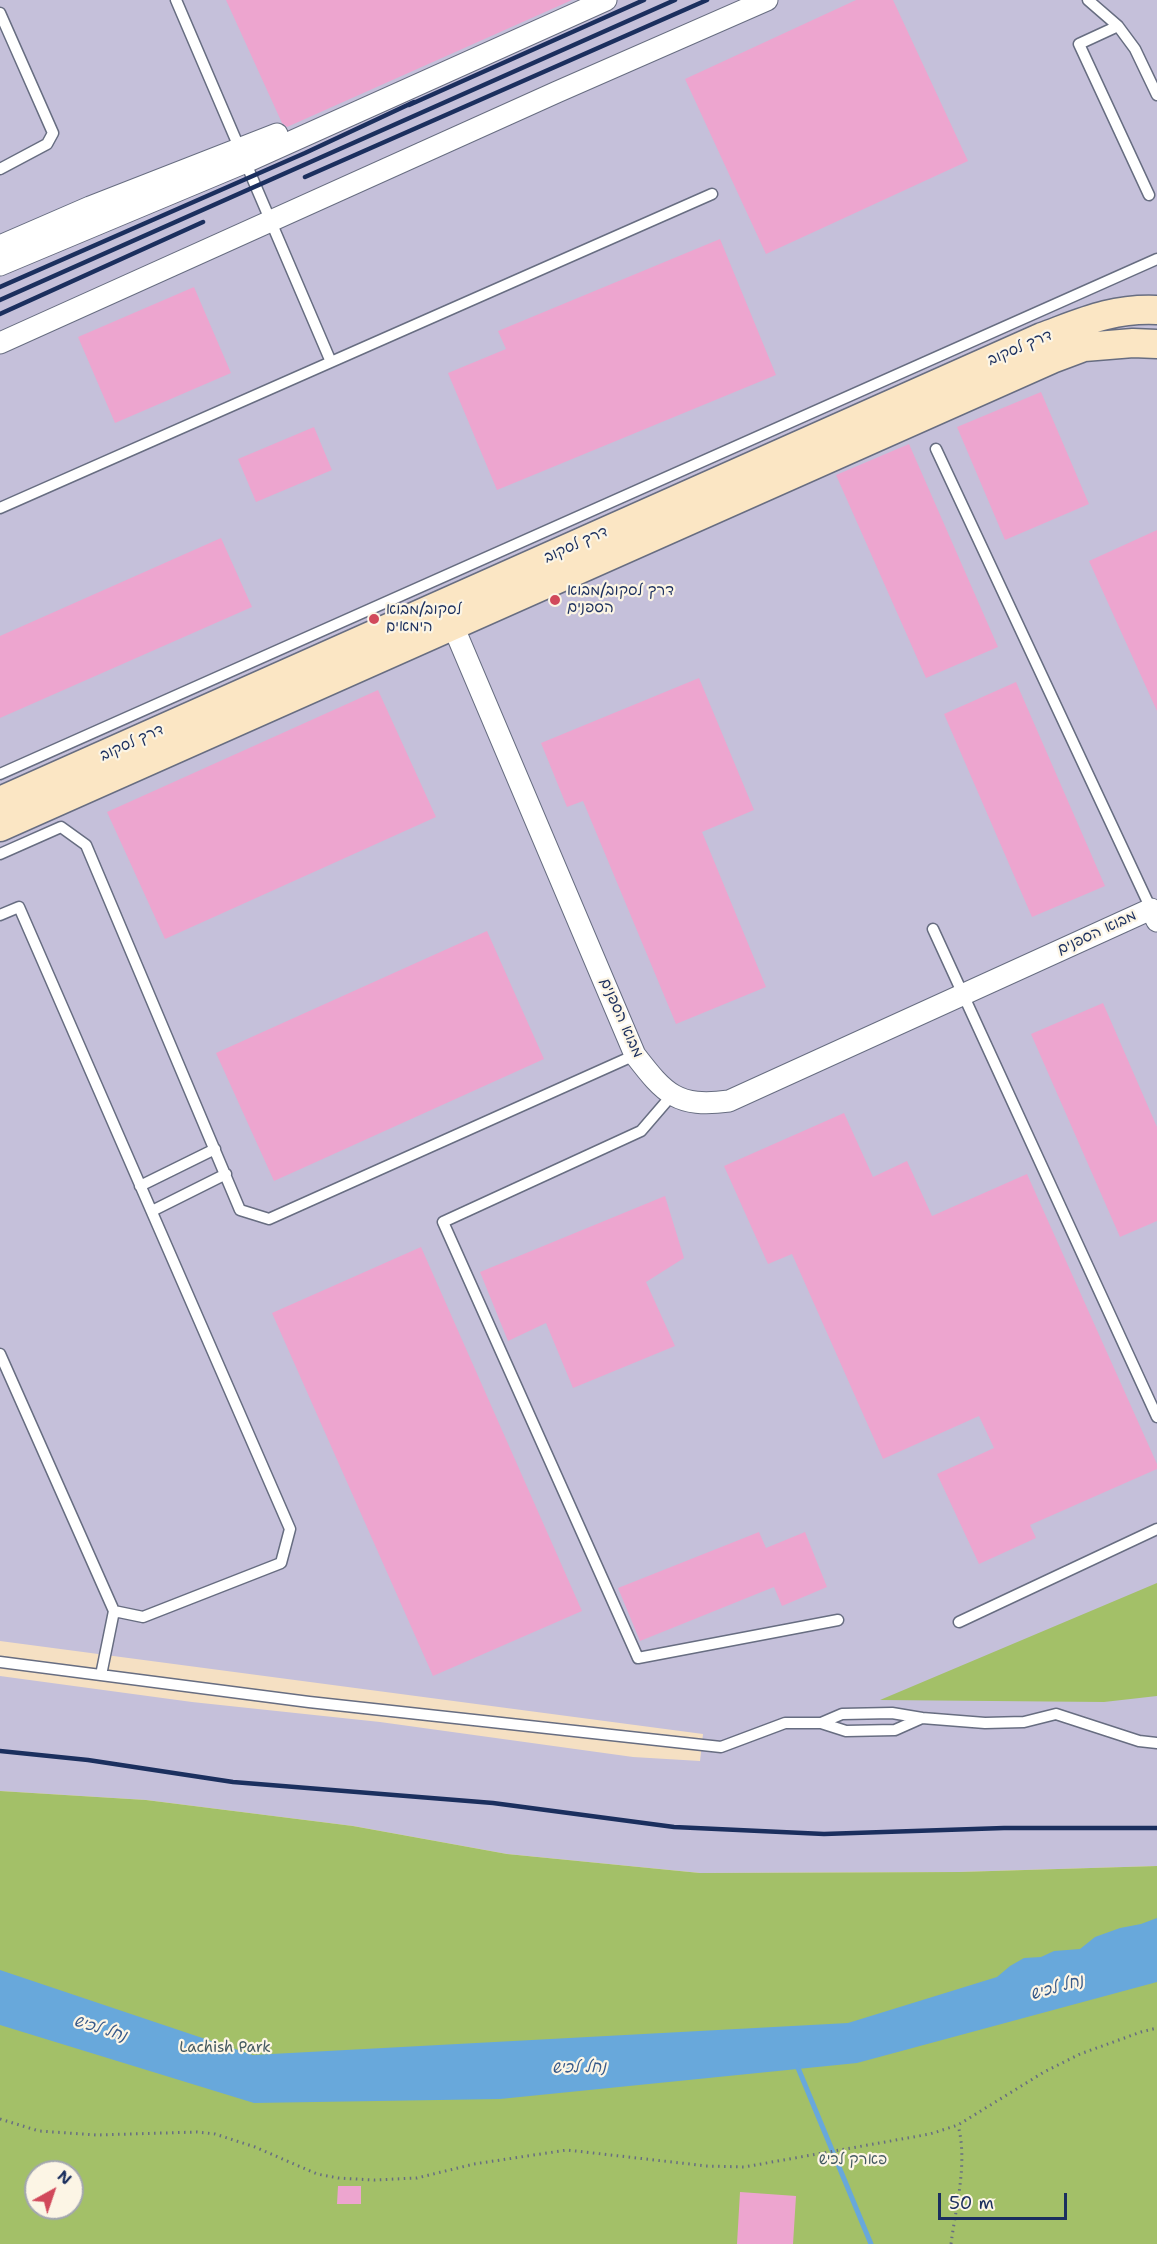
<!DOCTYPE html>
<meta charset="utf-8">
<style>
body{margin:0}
#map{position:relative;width:1157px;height:2244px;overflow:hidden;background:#f5e0c3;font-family:"Shantell Sans",sans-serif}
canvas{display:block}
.north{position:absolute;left:24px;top:2160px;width:60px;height:60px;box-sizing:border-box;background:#fcf5e5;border:2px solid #a2a6af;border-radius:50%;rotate:40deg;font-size:16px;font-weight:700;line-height:24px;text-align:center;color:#1b2f5e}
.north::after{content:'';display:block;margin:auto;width:21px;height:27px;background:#d1495b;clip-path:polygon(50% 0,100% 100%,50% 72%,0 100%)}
.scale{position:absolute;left:938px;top:2193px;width:129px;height:27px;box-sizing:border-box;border:3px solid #1b2f5e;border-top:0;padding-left:8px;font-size:18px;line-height:21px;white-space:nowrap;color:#1b2f5e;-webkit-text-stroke:4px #fcf5e5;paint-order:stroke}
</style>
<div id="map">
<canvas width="1157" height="2244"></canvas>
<div class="north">N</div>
<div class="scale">50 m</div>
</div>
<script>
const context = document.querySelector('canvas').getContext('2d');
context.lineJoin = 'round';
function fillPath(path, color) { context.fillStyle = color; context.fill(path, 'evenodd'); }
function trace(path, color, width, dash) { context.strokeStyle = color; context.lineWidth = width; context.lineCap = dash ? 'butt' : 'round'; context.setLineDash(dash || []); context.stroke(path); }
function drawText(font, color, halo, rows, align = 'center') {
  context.font = font + ' "Shantell Sans","Playpen Sans Hebrew",sans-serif'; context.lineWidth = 4.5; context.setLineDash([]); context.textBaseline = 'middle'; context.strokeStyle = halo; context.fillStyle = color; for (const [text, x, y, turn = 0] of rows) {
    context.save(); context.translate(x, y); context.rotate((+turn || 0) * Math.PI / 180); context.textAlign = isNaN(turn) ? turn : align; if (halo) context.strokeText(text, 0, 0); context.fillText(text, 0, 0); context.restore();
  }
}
fillPath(new Path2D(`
 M 0,0 L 1157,0 L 1157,1866 L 959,1872 L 700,1873 L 507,1854 L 353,1826 L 146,1800 L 0,1791 L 0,1676 L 192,1702 L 380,1722 L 633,1757 L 700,1761 L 703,1734 L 0,1641 Z`), '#c5c0da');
fillPath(new Path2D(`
 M 1157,1583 L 1157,1696 L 1104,1702 L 880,1700 Z
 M 0,1791 L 146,1800 L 353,1826 L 507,1854 L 700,1873 L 959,1872 L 1157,1866 L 1157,2244 L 0,2244 ZM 36,2172 L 72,2172 L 72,2208 L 36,2208 Z`), '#a3c068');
fillPath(new Path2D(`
 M 1157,1918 L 1157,1982 L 857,2063 L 500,2099 L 254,2103 L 0,2025 L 0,1970 L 253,2055 L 848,2023 L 997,1977 L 1010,1966 L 1024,1958 L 1041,1957 L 1054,1951 L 1080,1949 L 1095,1937 L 1120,1928 L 1141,1924 Z`), '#68a8db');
trace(new Path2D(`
 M 796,2063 L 871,2244`), '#68a8db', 5);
fillPath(new Path2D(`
 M 226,0 L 572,0 L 287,127 L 282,123 Z
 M 856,0 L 893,0 L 968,161 L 766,254 L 685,79 Z
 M 720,239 L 776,375 L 497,490 L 448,373 L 506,349 L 498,331 Z
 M 194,287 L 231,373 L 115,423 L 78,337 Z
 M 1041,392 L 1089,504 L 1005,540 L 957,427 Z
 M 314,427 L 332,470 L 256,502 L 238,459 Z
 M 909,444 L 998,647 L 926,678 L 836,475 Z
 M 1157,530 L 1157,711 L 1089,561 Z
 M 221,538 L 252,607 L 0,718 L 0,636 Z
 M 699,678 L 754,810 L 702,832 L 766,987 L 676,1024 L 583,801 L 567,807 L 541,743 Z
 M 1016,682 L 1105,886 L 1032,917 L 944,714 Z
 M 378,690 L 436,817 L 165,939 L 107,812 Z
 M 487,931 L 544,1059 L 274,1181 L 216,1053 Z
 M 1103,1003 L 1157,1127 L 1157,1221 L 1120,1237 L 1031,1034 Z
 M 844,1113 L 873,1177 L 907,1161 L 932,1216 L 1027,1174 L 1157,1464 L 1157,1469 L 1030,1525 L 1036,1538 L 979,1564 L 937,1474 L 994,1448 L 979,1416 L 883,1459 L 792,1254 L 768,1264 L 724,1166 Z
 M 665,1196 L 684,1258 L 646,1282 L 675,1346 L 573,1388 L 546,1323 L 508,1341 L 480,1272 Z
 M 421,1247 L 582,1611 L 433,1676 L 272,1313 Z
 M 759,1532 L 766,1548 L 805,1532 L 827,1587 L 782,1606 L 774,1587 L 640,1641 L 618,1588 Z
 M 338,2186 L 361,2186 L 361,2204 L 337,2204 Z
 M 740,2192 L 796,2196 L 793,2244 L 737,2244 Z`), '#eda5cf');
const lane = new Path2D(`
 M 1088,0 L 1118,26 L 1135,49 L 1157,95
 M 0,13 L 53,133 L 47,144 L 0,169
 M 1118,26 L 1079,44 L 1149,195
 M 331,362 L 712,194
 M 936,449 L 1151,909
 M 0,508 L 331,362 L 176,0
 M 0,774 L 1157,259
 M 0,854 L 61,827 L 86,845 L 240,1210 L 269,1219 L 635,1055
 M 0,915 L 19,907 L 290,1529 L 281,1563 L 143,1617 L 114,1611
 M 933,929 L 1157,1417
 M 672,1095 L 641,1131 L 443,1222 L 638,1658 L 838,1620
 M 140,1186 L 215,1149
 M 152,1211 L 226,1174
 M 0,1354 L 114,1611 L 101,1675
 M 959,1622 L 1157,1529
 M 0,1662 L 309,1702 L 721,1747 L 785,1723 L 821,1723 L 846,1731 L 895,1730 L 922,1718 L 892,1713 L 842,1714 L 821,1723
 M 922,1718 L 985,1723 L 1024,1722 L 1056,1714 L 1139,1741 L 1157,1743`);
const street = new Path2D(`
 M 0,246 L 90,207 L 277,134
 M 0,265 L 246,162 L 606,0
 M 0,343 L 557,92 L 767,0
 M 448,614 L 635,1055 C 665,1094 677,1108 729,1101 L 1151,909 L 1157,921`);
const secondary = new Path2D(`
 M 0,801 L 1042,337 C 1083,322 1112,308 1157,310
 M 0,827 L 1052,359 L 1084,347 L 1133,343 L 1157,344`);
trace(lane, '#676d81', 13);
trace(street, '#676d81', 23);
trace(secondary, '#676d81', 31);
trace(new Path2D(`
 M 0,2119 L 39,2131 L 97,2135 L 197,2132 L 215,2134 L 255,2147 L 317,2174 L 338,2178 L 374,2180 L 417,2178 L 474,2164 L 567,2150 L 707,2166 L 744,2167 L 930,2134 L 958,2125 L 1044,2072 L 1080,2054 L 1141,2032 L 1157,2028
 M 951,2244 C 956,2205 968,2163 958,2125`), '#676d81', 3, [1.5, 4.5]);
trace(lane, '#fff', 10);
trace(street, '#fff', 21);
trace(secondary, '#fbe6c4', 28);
trace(new Path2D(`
 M 409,105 L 644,0
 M 305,177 L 707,0
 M 0,287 L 305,153 L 414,102
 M 0,300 L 675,0
 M 0,314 L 203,222
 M 0,1751 L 88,1760 L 233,1782 L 493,1803 L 674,1827 L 824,1834 L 1004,1828 L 1157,1828`), '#1b2f5e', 4.5);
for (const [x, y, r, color] of [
 [555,600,6,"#d1495b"],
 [374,619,6,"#d1495b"]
]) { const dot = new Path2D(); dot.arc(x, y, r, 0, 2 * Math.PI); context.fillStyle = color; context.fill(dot); trace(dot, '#fcf5e5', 2); }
drawText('15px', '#1b2f5e', '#fcf5e5', [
 ["דרך לסקוב",1020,348,-23],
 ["דרך לסקוב",576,545,-24],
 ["דרך לסקוב",132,743,-24],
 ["מבוא הספנים",1097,933,-25],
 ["מבוא הספנים",621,1018,66]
]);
drawText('15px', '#1b2f5e', '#fcf5e5', [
 ["דרך לסקוב/מבוא",567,591],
 ["הספנים",567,608],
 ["לסקוב/מבוא",386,610],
 ["הימאים",386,627]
], 'left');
drawText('15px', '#445a61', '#fcf5e5', [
 ["Lachish Park",225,2048],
 ["פארק לכיש",853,2160]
]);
drawText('italic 16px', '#36598a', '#fcf5e5', [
 ["נחל לכיש",1057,1988,-16],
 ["נחל לכיש",100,2029,17],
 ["נחל לכיש",579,2068,-1]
]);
</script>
